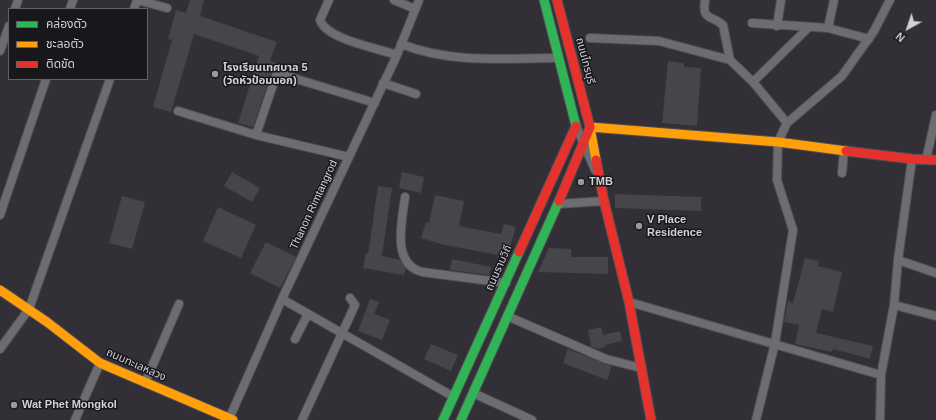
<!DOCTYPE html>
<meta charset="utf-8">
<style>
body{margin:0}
#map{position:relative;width:936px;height:420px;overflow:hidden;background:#323036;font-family:Helvetica,"Noto Sans Thai",sans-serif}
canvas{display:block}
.legend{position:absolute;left:8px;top:8px;width:140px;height:72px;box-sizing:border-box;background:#18171c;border:1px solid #636167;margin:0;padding:5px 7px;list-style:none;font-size:12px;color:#d3d1d8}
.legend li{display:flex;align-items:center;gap:8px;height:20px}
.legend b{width:20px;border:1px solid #636167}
.north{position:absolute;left:888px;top:8px;width:40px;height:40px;-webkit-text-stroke:3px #18171c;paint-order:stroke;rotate:220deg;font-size:11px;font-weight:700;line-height:16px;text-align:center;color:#d3d1d8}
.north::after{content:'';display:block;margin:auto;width:14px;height:18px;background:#d3d1d8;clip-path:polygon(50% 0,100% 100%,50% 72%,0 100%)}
</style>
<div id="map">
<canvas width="936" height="420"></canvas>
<ul class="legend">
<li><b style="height:5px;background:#30b455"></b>คล่องตัว</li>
<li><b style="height:5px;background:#ff9f0a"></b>ชะลอตัว</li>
<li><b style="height:5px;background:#e5322d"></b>ติดขัด</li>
</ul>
<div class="north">N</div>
</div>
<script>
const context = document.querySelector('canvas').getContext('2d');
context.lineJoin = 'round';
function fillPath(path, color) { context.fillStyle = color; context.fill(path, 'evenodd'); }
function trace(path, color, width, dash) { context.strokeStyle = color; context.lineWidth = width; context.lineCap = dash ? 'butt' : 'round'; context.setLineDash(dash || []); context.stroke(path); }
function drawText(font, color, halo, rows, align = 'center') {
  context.font = font + ' Helvetica,"Noto Sans Thai",sans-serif'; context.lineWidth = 3; context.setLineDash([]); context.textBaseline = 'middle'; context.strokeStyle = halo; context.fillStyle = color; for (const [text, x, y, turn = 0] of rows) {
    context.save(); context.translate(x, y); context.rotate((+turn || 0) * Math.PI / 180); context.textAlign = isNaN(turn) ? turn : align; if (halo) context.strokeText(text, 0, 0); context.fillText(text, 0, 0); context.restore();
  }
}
fillPath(new Path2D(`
 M 190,0 L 204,0 L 200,16 L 277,42 L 270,61 L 277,63 L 272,71 L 253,127 L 238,123 L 259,56 L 194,34 L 171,112 L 153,107 L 172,40 L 168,39 L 176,10 L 186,13 Z
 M 668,61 L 684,63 L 684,67 L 701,68 L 697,126 L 662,123 Z
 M 232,172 L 260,188 L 252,202 L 224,186 Z
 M 402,172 L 424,177 L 421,193 L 399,188 Z
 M 378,186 L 392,188 L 382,256 L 400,260 L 406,268 L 404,275 L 363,268 L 366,253 L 368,254 Z
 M 615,194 L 701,197 L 701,211 L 615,208 Z
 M 435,195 L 464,201 L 459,226 L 501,234 L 504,224 L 516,227 L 506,259 L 498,258 L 498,255 L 445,245 L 421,238 L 426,222 L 429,223 Z
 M 122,196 L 145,202 L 132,249 L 109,243 Z
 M 218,207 L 256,225 L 241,258 L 203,241 Z
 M 266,242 L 296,257 L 280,288 L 250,273 Z
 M 549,248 L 571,249 L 571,257 L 608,257 L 608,274 L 538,272 Z
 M 805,258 L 819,261 L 818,266 L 842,272 L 833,312 L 822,309 L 816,333 L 873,346 L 870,359 L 833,349 L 832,352 L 795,344 L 799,325 L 784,322 L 788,301 L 793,303 Z
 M 452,259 L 491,267 L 489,275 L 450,270 Z
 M 370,299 L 379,302 L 374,314 L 390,320 L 382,340 L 358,331 Z
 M 601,327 L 603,335 L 620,331 L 622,341 L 605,345 L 606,347 L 598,349 L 591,347 L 588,330 Z
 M 431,344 L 458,355 L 451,371 L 424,359 Z
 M 568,349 L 612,366 L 607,380 L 563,363 Z`), '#464549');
const street = new Path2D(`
 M 329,0 L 320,20 C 327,40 378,48 397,55
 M 394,0 L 415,9
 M 705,0 C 702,21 710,14 723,25 L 730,60
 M 15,9 L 18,0
 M 70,9 L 73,0
 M 134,9 L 137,0 L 167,8
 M 752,23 L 828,28 L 869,39
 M 777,26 L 781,0
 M 828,28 L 834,0
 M 590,38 L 659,41 L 730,60 L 753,82 L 787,123
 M 401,44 C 452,64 505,58 559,58
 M 0,51 L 9,26
 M 753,82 L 809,27
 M 383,83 L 416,94
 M 178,111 L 256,135 L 349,157
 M 576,126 L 595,170
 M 256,135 L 277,73 L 375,103
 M 926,160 L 936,115
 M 842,173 L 844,151
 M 405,197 C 402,221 391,264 422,272 L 506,283
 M 558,204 L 604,201
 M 0,215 L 46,79
 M 898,260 L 936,273
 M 282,299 L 454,397
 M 629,302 L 881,375
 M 894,305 L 936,316
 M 507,316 L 606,359 L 641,368
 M 295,339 L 308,314
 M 0,349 L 29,309 L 110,79
 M 145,383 L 179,304
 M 473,393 L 532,420
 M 229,419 L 282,299 L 397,55 L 419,0
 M 75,420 L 100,363
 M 302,420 L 355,305 L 350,298
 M 756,420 L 775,343 L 793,230 L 777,180 L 778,142 L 787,123 L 842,76 L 874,31 L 890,0
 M 880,420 L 881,375 L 894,305 L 898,260 L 912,159`);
const fast = new Path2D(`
 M 544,0 L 576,126
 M 443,420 L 519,252
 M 461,420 L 559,201`);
const slow = new Path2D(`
 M 596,160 L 590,127 L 778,142 L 846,151
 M 0,290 L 47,322 L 100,363 L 233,420`);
const jam = new Path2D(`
 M 557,0 L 590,127
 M 846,151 L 912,159 L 936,160
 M 596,160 L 604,201 L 629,302 L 651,420
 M 559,201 L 590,127
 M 519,252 L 576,126`);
trace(street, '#4f4d52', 10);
trace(fast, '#4f4d52', 11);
trace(slow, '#4f4d52', 11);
trace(jam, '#4f4d52', 11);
trace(street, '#6d6c70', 8);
trace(fast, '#30b455', 9);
trace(slow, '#ff9f0a', 9);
trace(jam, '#e5322d', 9);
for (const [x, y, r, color] of [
 [215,74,4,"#9b999f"],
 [581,182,4,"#9b999f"],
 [639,226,4,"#9b999f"],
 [14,405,4,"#9b999f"]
]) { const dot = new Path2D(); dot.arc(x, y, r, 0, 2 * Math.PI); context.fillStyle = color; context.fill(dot); trace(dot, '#18171c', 1.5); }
drawText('11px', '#d3d1d8', '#18171c', [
 ["ถนนไทรบุรี",585,61,75],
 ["Thanon Rimtangrod",314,205,-65],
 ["ถนนรามวิถี",499,268,-66],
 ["ถนนทะเลหลวง",136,365,24]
]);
drawText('bold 11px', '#d3d1d8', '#18171c', [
 ["โรงเรียนเทศบาล 5",223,68],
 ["(วัดหัวป้อมนอก)",223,81],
 ["TMB",589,182],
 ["V Place",647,220],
 ["Residence",647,233],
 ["Wat Phet Mongkol",22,405]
], 'left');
</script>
